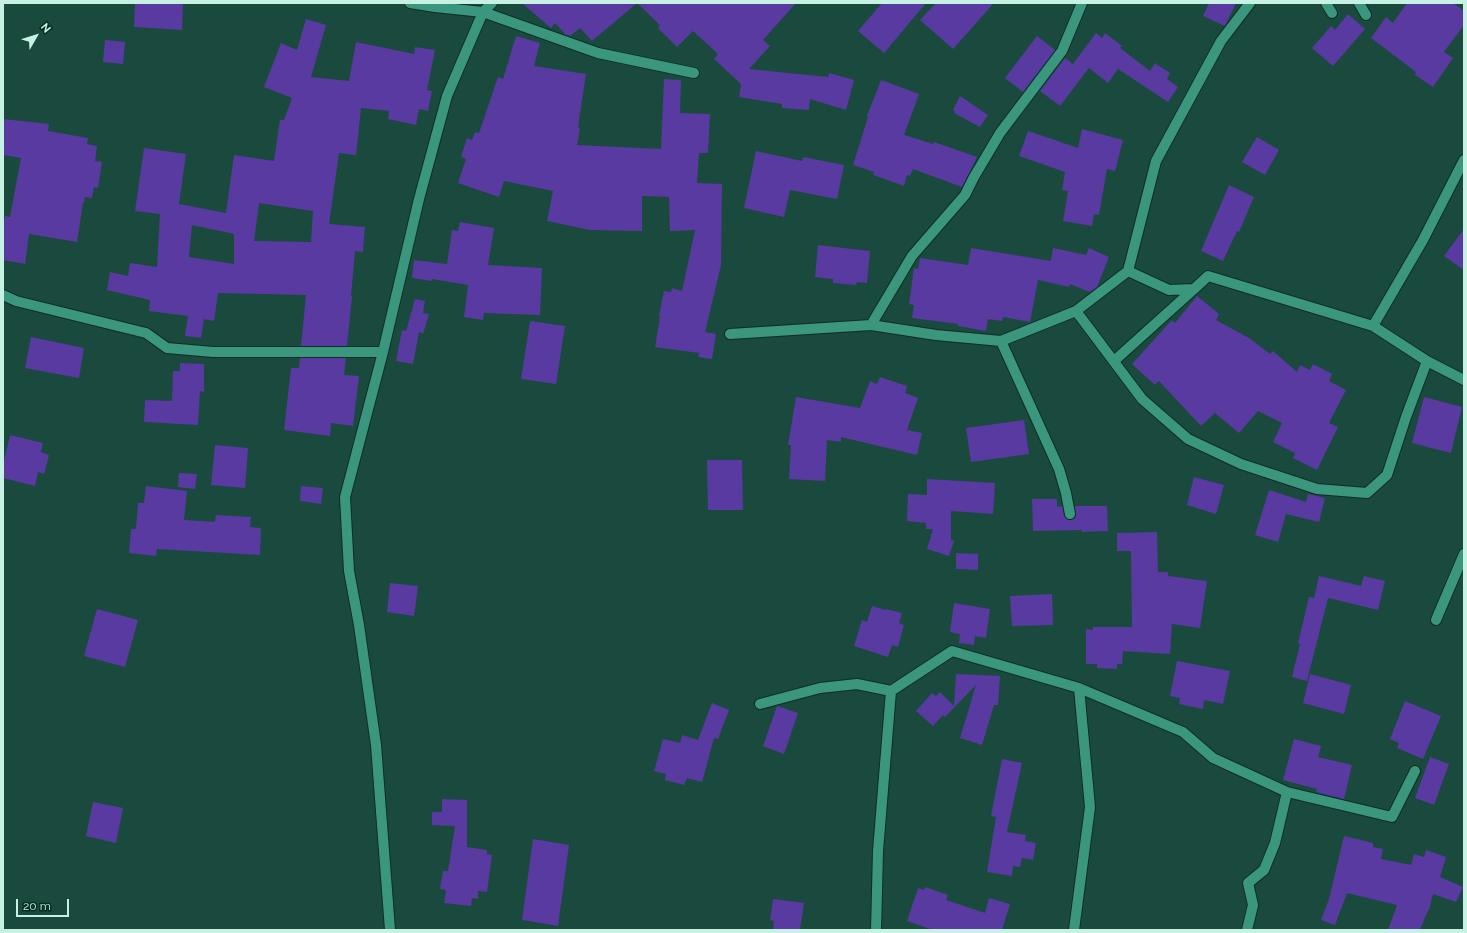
<!DOCTYPE html>
<style>
body{margin:0}
#map{position:relative;width:1467px;height:933px;overflow:hidden;background:#1a4a3d;font-family:Raleway,sans-serif}
canvas{display:block}
.frame{position:absolute;inset:0;border:4px solid #c7f1e2;pointer-events:none}
.north{position:absolute;left:16px;top:16px;width:40px;height:40px;-webkit-text-stroke:3px #062f24;paint-order:stroke;rotate:51deg;font-size:11px;font-weight:700;line-height:16px;text-align:center;color:#c7f1e2}
.north::after{content:'';display:block;margin:auto;width:14px;height:18px;background:#c7f1e2;clip-path:polygon(50% 0,100% 100%,50% 72%,0 100%)}
.scale{position:absolute;left:16px;top:899px;width:53px;height:18px;box-sizing:border-box;border:2px solid #c7f1e2;border-top:0;padding-left:5px;font-size:12px;line-height:14px;white-space:nowrap;color:#c7f1e2;-webkit-text-stroke:3px #062f24;paint-order:stroke}
</style>
<div id="map">
<canvas width="1467" height="933"></canvas>
<div class="frame"></div>
<div class="north">N</div>
<div class="scale">20 m</div>
</div>
<script>
const context = document.querySelector('canvas').getContext('2d');
context.lineJoin = 'round';
function fillPath(path, color) { context.fillStyle = color; context.fill(path, 'evenodd'); }
function trace(path, color, width, dash) { context.strokeStyle = color; context.lineWidth = width; context.lineCap = dash ? 'butt' : 'round'; context.setLineDash(dash || []); context.stroke(path); }
fillPath(new Path2D(`
 M 135,3 L 183,3 L 182,30 L 134,27 Z
 M 522,3 L 637,3 L 592,41 L 580,28 L 570,36 L 566,35 L 555,23 L 551,28 Z
 M 637,3 L 796,3 L 763,40 L 770,46 L 749,69 L 828,77 L 829,73 L 854,80 L 846,110 L 810,99 L 809,110 L 782,108 L 782,104 L 739,97 L 741,84 L 714,59 L 718,54 L 693,31 L 677,47 L 658,28 L 660,25 Z
 M 882,3 L 926,3 L 884,53 L 858,31 Z
 M 936,3 L 994,3 L 953,49 L 920,20 Z
 M 1209,3 L 1236,3 L 1225,26 L 1203,16 Z
 M 1407,3 L 1453,3 L 1464,11 L 1464,25 L 1444,52 L 1453,58 L 1433,87 L 1415,75 L 1416,72 L 1371,38 L 1386,17 L 1393,23 Z
 M 1348,14 L 1365,29 L 1333,66 L 1312,48 L 1331,26 L 1335,30 Z
 M 306,19 L 326,25 L 311,77 L 349,81 L 356,42 L 414,54 L 415,47 L 435,50 L 427,90 L 432,91 L 428,111 L 419,109 L 416,125 L 388,119 L 389,111 L 361,108 L 356,155 L 339,153 L 329,224 L 365,227 L 363,252 L 355,251 L 351,296 L 352,296 L 347,346 L 301,346 L 306,295 L 218,293 L 214,321 L 204,319 L 201,338 L 185,336 L 188,316 L 149,311 L 150,300 L 107,290 L 110,272 L 128,276 L 130,263 L 157,267 L 160,214 L 135,211 L 144,148 L 186,154 L 179,204 L 226,213 L 234,155 L 274,161 L 280,120 L 284,120 L 292,98 L 264,87 L 281,43 L 297,50 ZM 259,203 L 313,211 L 311,242 L 254,241 ZM 192,225 L 234,234 L 234,264 L 189,257 Z
 M 1096,33 L 1102,38 L 1105,33 L 1122,46 L 1120,48 L 1150,71 L 1155,63 L 1170,73 L 1167,79 L 1178,87 L 1168,102 L 1118,69 L 1108,83 L 1089,68 L 1060,106 L 1040,91 L 1065,58 L 1073,64 Z
 M 516,36 L 540,43 L 534,66 L 586,74 L 578,127 L 580,128 L 577,145 L 661,149 L 664,79 L 681,80 L 680,113 L 710,114 L 708,153 L 699,153 L 697,183 L 722,184 L 721,265 L 705,332 L 716,334 L 712,359 L 698,357 L 699,353 L 655,347 L 660,317 L 659,316 L 664,291 L 671,292 L 672,288 L 682,291 L 695,230 L 670,231 L 669,197 L 642,196 L 642,231 L 590,230 L 547,221 L 553,191 L 504,181 L 499,197 L 458,183 L 466,159 L 461,157 L 467,138 L 472,140 L 475,132 L 479,133 L 498,77 L 503,79 Z
 M 1037,36 L 1055,50 L 1023,92 L 1005,78 Z
 M 105,40 L 125,42 L 123,64 L 103,62 Z
 M 881,80 L 919,94 L 904,135 L 933,144 L 934,142 L 977,157 L 962,187 L 913,169 L 910,176 L 907,175 L 904,186 L 873,175 L 874,172 L 853,165 L 868,117 L 867,116 Z
 M 960,96 L 988,115 L 980,127 L 954,113 L 955,112 L 953,110 Z
 M 3,119 L 49,124 L 48,131 L 88,138 L 87,144 L 97,146 L 95,161 L 102,162 L 98,188 L 94,187 L 92,198 L 85,197 L 84,203 L 83,203 L 77,242 L 29,234 L 25,264 L 3,260 L 3,222 L 4,222 L 5,216 L 10,217 L 21,158 L 3,155 Z
 M 1082,129 L 1123,140 L 1115,171 L 1107,169 L 1099,215 L 1094,214 L 1092,226 L 1063,221 L 1068,191 L 1062,190 L 1065,172 L 1019,156 L 1028,131 L 1078,148 Z
 M 1257,137 L 1279,150 L 1265,175 L 1242,162 Z
 M 756,151 L 802,161 L 803,157 L 844,165 L 837,199 L 790,190 L 784,217 L 744,208 Z
 M 1229,185 L 1254,197 L 1239,232 L 1237,231 L 1223,261 L 1201,251 Z
 M 460,222 L 494,228 L 488,265 L 542,268 L 540,315 L 484,313 L 483,320 L 464,317 L 468,285 L 432,279 L 432,281 L 412,278 L 414,260 L 447,264 L 452,230 L 458,231 Z
 M 1464,229 L 1464,270 L 1444,256 Z
 M 818,245 L 870,251 L 867,283 L 857,282 L 856,285 L 833,283 L 833,279 L 815,277 Z
 M 971,248 L 1051,261 L 1053,248 L 1086,255 L 1089,248 L 1109,257 L 1097,287 L 1090,292 L 1070,284 L 1069,287 L 1038,280 L 1030,322 L 1003,317 L 1002,321 L 988,319 L 986,331 L 958,326 L 958,324 L 912,318 L 914,305 L 909,304 L 914,268 L 918,269 L 920,258 L 968,265 Z
 M 1197,296 L 1219,314 L 1216,320 L 1249,338 L 1270,354 L 1273,351 L 1297,372 L 1300,365 L 1310,370 L 1313,364 L 1332,374 L 1329,381 L 1346,390 L 1329,423 L 1338,427 L 1317,470 L 1293,458 L 1295,453 L 1273,442 L 1282,423 L 1258,411 L 1239,433 L 1215,413 L 1201,426 L 1159,381 L 1155,385 L 1132,364 L 1172,320 L 1175,323 Z
 M 415,299 L 425,301 L 423,313 L 429,314 L 423,334 L 419,332 L 413,364 L 396,361 L 402,330 L 406,331 Z
 M 530,321 L 565,326 L 556,384 L 521,379 Z
 M 31,337 L 84,348 L 79,378 L 25,368 Z
 M 300,358 L 346,358 L 344,375 L 359,376 L 353,426 L 331,423 L 330,436 L 284,430 L 291,368 L 299,368 Z
 M 180,363 L 204,364 L 204,392 L 200,391 L 198,425 L 144,422 L 145,400 L 172,401 L 173,371 L 180,371 Z
 M 880,377 L 907,386 L 905,393 L 918,398 L 907,430 L 922,433 L 917,455 L 841,437 L 841,442 L 827,440 L 825,481 L 789,479 L 791,445 L 788,445 L 796,397 L 860,408 L 870,381 L 877,384 Z
 M 1424,397 L 1462,407 L 1451,453 L 1412,443 Z
 M 1024,420 L 1029,454 L 971,462 L 966,428 Z
 M 10,435 L 43,443 L 41,452 L 49,455 L 44,474 L 38,472 L 35,486 L 3,478 L 3,465 Z
 M 215,445 L 248,448 L 245,488 L 211,485 Z
 M 707,460 L 742,460 L 743,510 L 708,510 Z
 M 179,473 L 197,474 L 195,489 L 178,487 Z
 M 1194,477 L 1224,485 L 1216,514 L 1187,505 Z
 M 927,479 L 995,483 L 993,514 L 951,511 L 951,540 L 954,541 L 949,556 L 927,549 L 933,529 L 926,529 L 926,523 L 907,521 L 908,494 L 927,495 Z
 M 146,486 L 187,491 L 184,520 L 215,522 L 216,515 L 251,517 L 250,527 L 261,528 L 260,555 L 157,549 L 156,556 L 129,553 L 131,529 L 136,529 L 138,503 L 144,503 Z
 M 301,486 L 323,488 L 321,504 L 300,501 Z
 M 1269,490 L 1306,502 L 1308,494 L 1325,498 L 1319,522 L 1286,514 L 1278,542 L 1255,535 Z
 M 1032,499 L 1057,499 L 1057,507 L 1062,506 L 1064,516 L 1068,520 L 1074,519 L 1076,516 L 1075,506 L 1107,506 L 1108,531 L 1082,532 L 1082,530 L 1033,531 Z
 M 1157,532 L 1158,572 L 1168,572 L 1168,576 L 1207,581 L 1200,628 L 1172,624 L 1170,654 L 1123,651 L 1122,664 L 1117,664 L 1117,669 L 1097,668 L 1097,664 L 1086,664 L 1086,629 L 1093,630 L 1093,627 L 1132,627 L 1131,551 L 1117,551 L 1117,533 Z
 M 956,553 L 978,554 L 978,570 L 956,569 Z
 M 1319,576 L 1361,586 L 1364,576 L 1385,581 L 1378,610 L 1328,598 L 1307,681 L 1292,677 L 1300,644 L 1298,643 L 1309,597 L 1314,598 Z
 M 390,583 L 418,586 L 414,616 L 387,612 Z
 M 1052,594 L 1053,625 L 1012,626 L 1010,596 Z
 M 954,603 L 990,609 L 986,638 L 975,636 L 974,645 L 959,643 L 960,634 L 950,632 Z
 M 872,606 L 886,610 L 886,609 L 902,613 L 899,623 L 904,625 L 898,647 L 892,645 L 888,657 L 854,646 L 862,620 L 867,622 Z
 M 97,609 L 138,620 L 125,667 L 84,656 Z
 M 1177,661 L 1230,671 L 1223,704 L 1204,700 L 1203,709 L 1179,704 L 1180,698 L 1170,696 Z
 M 956,674 L 1000,676 L 998,705 L 994,705 L 982,745 L 960,738 L 976,685 L 945,717 L 943,715 L 933,726 L 916,711 L 932,693 L 936,696 L 940,692 L 954,706 Z
 M 1310,674 L 1351,685 L 1344,714 L 1303,703 Z
 M 1405,701 L 1441,716 L 1423,759 L 1397,748 L 1399,743 L 1390,739 Z
 M 712,703 L 729,710 L 718,739 L 714,738 L 702,782 L 687,778 L 684,785 L 665,780 L 666,774 L 654,771 L 663,739 L 680,743 L 682,735 L 698,740 Z
 M 777,706 L 798,713 L 784,754 L 763,746 Z
 M 1294,739 L 1321,746 L 1318,757 L 1352,765 L 1344,799 L 1316,792 L 1317,789 L 1283,780 Z
 M 1430,757 L 1449,764 L 1434,805 L 1415,798 Z
 M 1002,759 L 1022,763 L 1007,832 L 1026,835 L 1025,841 L 1036,843 L 1033,860 L 1022,858 L 1020,867 L 1013,866 L 1012,876 L 987,872 L 996,817 L 991,816 Z
 M 442,799 L 467,800 L 467,847 L 487,850 L 487,854 L 492,855 L 487,892 L 478,891 L 478,899 L 472,898 L 471,906 L 444,903 L 446,890 L 440,889 L 443,871 L 448,871 L 455,826 L 432,825 L 432,812 L 442,812 Z
 M 93,802 L 123,808 L 116,843 L 86,836 Z
 M 1344,836 L 1373,843 L 1373,847 L 1383,849 L 1381,859 L 1411,865 L 1414,854 L 1424,857 L 1426,850 L 1446,857 L 1440,877 L 1463,887 L 1456,902 L 1433,894 L 1429,910 L 1428,910 L 1420,930 L 1388,930 L 1397,905 L 1347,893 L 1335,925 L 1321,920 L 1329,899 Z
 M 533,839 L 569,845 L 558,926 L 522,920 Z
 M 925,887 L 948,895 L 946,900 L 985,913 L 989,898 L 1010,904 L 1002,930 L 933,930 L 907,921 L 918,888 L 924,890 Z
 M 773,899 L 804,903 L 800,930 L 773,930 L 774,921 L 770,920 Z`), '#583aa1');
const minor = new Path2D(`
 M 410,3 L 435,7 L 483,12 L 598,53 L 694,73
 M 1326,3 L 1332,13
 M 1359,3 L 1366,15
 M 1128,271 L 1169,290 L 1194,289 L 1208,276 L 1373,326 L 1427,361 L 1464,380
 M 3,295 L 16,301 L 146,333 L 167,348 L 213,352 L 383,352
 M 1076,311 L 1142,399 L 1188,439 L 1241,464 L 1317,489 L 1367,493 L 1387,475 L 1406,417 L 1427,361
 M 871,325 L 912,256 L 965,195 L 974,177 L 1000,133 L 1062,51 L 1082,3
 M 1373,326 L 1423,240 L 1464,160
 M 730,334 L 871,325 L 936,335 L 1001,341 L 1076,311 L 1128,271 L 1156,161 L 1221,41 L 1250,3
 M 1001,341 L 1059,469 L 1066,493 L 1070,514
 M 1114,361 L 1194,289
 M 1436,620 L 1464,554
 M 760,704 L 820,688 L 857,684 L 891,691
 M 390,930 L 376,745 L 359,625 L 349,571 L 345,497 L 383,352 L 419,199 L 447,96 L 483,12 L 492,3
 M 876,930 L 878,851 L 891,691 L 952,651 L 1079,688 L 1183,732 L 1213,758 L 1287,792 L 1392,817 L 1415,771
 M 1074,930 L 1090,807 L 1079,688
 M 1247,930 L 1253,905 L 1248,883 L 1264,870 L 1275,843 L 1287,792`);
trace(minor, '#102d25', 12);
trace(minor, '#3a967d', 10);
</script>
